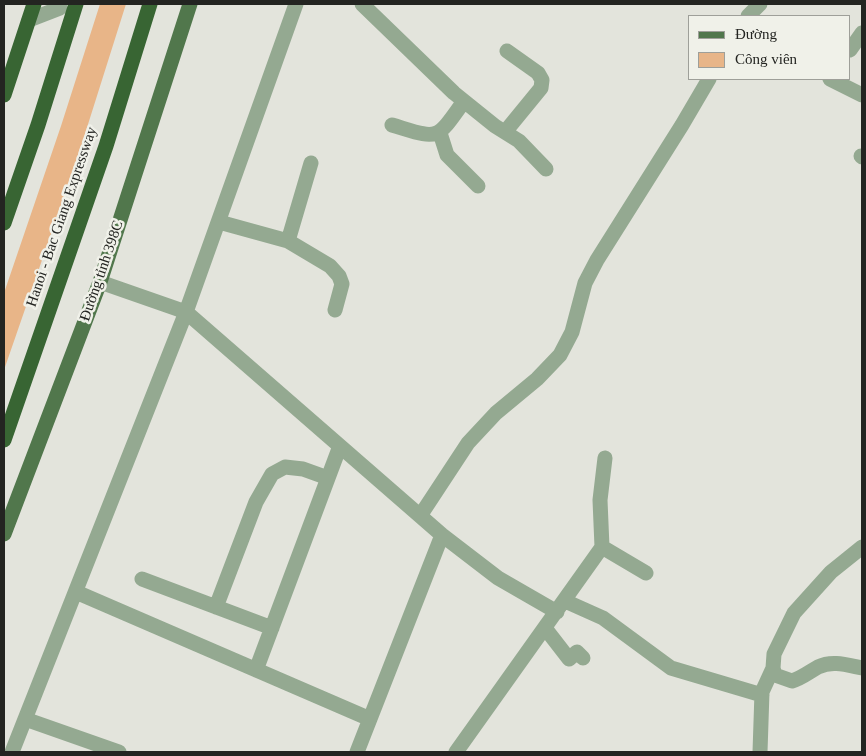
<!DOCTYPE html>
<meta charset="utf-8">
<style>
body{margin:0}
#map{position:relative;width:866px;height:756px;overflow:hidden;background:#e3e4dc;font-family:"Times New Roman",serif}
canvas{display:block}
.frame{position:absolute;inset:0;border:5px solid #232421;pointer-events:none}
.legend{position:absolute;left:688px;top:15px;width:162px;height:65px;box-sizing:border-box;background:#f0f1e9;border:1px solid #9e9f99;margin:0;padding:6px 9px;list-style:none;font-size:15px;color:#232421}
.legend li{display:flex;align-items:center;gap:10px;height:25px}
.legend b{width:25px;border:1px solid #9e9f99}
</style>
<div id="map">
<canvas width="866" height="756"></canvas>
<div class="frame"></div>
<ul class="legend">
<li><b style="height:6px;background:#51774c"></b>Đường</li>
<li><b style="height:14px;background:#e8b588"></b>Công viên</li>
</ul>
</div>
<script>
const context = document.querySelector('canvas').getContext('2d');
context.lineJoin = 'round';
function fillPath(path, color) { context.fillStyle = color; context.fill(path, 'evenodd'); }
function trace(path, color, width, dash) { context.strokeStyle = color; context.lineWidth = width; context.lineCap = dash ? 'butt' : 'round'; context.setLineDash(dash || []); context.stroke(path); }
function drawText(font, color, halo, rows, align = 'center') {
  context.font = font + ' "Times New Roman",serif'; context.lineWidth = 5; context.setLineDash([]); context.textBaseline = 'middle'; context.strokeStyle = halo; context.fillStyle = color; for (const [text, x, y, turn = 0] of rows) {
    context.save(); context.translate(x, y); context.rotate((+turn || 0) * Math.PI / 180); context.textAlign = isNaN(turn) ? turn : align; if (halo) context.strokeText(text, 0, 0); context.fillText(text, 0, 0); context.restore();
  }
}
fillPath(new Path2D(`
 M 100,4 L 126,4 L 78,156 L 4,370 L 4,293 L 61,126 Z`), '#e8b588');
trace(new Path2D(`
 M 362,4 L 454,93 L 495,126 L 519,141 L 546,169
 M 748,16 L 760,4
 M 29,20 L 60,8
 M 850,50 L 862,33
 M 830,79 L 862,95
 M 392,125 C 439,139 435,142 464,101
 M 505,132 L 541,88 L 542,80 L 538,73 L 507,51
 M 440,133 L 447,155 L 478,186
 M 861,156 L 862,157
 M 219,222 L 288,241 L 330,266 L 339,276 L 342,284 L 335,310
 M 288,241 L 311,163
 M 100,282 L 186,312 L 442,535 L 498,578 L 557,612
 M 420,516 L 468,443 L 496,413 L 537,379 L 560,355 L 572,332 L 585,283 L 597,260 L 682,125 L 709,79
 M 602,547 L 646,573
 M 862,547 L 831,572 L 794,613 L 774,654 L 773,668 L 775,675 L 792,681 C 802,678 809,672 818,667 C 832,660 847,665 862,668
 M 142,579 L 272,628
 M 76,592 L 370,719
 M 565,601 L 603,618 L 671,668 L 762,695
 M 216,607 L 256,502 L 272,474 L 285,467 L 303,469 L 328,478
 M 545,628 L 569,659 L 577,652 L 583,658
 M 256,670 L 340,446
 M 25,719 L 119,752
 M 12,752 L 186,312 L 296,4
 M 357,752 L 442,535
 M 456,752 L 602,547 L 600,500 L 605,458
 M 760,752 L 762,692 L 773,668`), '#94a991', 15);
trace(new Path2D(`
 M 4,534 L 100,282 L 190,4`), '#51774c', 15);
trace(new Path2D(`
 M 4,95 L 34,4
 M 4,223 L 38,125 L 76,4
 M 4,440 L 106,146 L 150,4`), '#386533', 15);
drawText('15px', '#232421', '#f0f1e9', [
 ["Hanoi - Bac Giang Expressway",62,217,-71],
 ["Đường tỉnh 398C",102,271,-71]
]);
</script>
